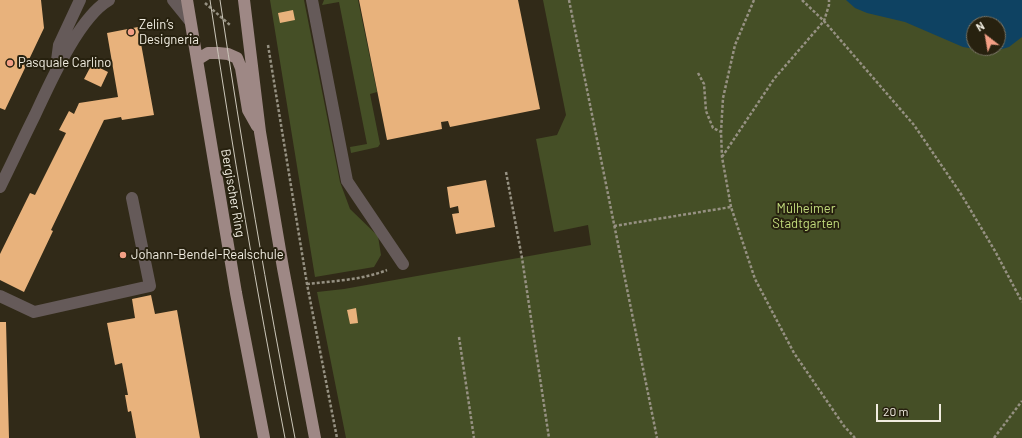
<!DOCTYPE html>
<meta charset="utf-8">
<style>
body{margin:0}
#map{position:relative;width:1022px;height:438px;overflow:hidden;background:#312a18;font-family:Barlow,sans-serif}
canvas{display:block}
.north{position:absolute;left:966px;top:16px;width:40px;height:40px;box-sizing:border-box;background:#27210f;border:1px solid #787363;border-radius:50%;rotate:329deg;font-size:11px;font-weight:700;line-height:16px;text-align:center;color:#f1ede1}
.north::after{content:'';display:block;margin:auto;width:14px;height:18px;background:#f39f85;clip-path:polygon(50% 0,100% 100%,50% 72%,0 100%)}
.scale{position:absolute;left:876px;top:404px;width:65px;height:18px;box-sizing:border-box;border:2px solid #f1ede1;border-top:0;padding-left:5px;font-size:12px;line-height:14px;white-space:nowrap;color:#f1ede1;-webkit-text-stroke:3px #27210f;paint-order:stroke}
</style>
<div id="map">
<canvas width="1022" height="438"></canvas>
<div class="north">N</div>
<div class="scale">20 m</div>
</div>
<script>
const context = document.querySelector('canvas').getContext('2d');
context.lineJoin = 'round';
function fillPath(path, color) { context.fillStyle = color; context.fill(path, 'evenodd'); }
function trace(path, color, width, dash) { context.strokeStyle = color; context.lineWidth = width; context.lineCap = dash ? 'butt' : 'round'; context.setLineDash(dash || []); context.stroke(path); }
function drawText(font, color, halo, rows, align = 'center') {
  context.font = font + ' Barlow,sans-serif'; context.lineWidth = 4; context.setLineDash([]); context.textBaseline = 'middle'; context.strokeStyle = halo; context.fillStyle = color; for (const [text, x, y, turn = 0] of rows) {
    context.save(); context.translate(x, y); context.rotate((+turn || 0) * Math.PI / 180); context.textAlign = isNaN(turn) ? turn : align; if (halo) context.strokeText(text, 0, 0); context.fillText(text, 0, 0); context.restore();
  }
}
fillPath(new Path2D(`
 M 270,0 L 304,0 L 340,182 L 350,209 L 378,236 L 381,255 L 374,267 L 315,277 Z
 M 324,0 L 358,0 L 377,92 L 370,94 L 380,144 L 378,147 L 351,153 L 350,147 L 367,144 L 339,2 L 322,5 Z
 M 543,0 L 1022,0 L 1022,438 L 346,438 L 317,292 L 344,289 L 591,245 L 588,225 L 554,232 L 536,139 L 557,135 L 566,115 ZM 974,24 L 998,24 L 998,48 L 974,48 Z`), '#454f26');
fillPath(new Path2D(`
 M 846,0 L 1022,0 L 1022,37 L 1009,47 L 992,52 L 963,47 L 905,22 L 867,13 L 855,8 ZM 974,24 L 998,24 L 998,48 L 974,48 Z`), '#0e4262');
fillPath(new Path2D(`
 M 0,0 L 41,0 L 44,28 L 5,110 L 0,108 Z
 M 359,0 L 518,0 L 540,109 L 450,127 L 448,121 L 441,122 L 442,129 L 387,140 Z
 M 293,10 L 295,20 L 280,23 L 278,13 Z
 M 138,27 L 154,115 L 122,120 L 121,117 L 104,120 L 51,230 L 53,231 L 24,292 L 0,280 L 0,254 L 30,193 L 35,195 L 66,133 L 59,130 L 69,111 L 74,114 L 79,103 L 118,97 L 107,33 Z
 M 92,64 L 108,72 L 101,87 L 84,79 Z
 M 486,180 L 495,227 L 456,234 L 452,214 L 459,213 L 458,206 L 450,208 L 447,187 Z
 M 151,295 L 155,314 L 177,310 L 200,438 L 136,438 L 131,411 L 128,412 L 125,395 L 128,395 L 122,363 L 115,365 L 107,323 L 135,318 L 132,299 Z
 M 356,308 L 358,323 L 350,324 L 347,310 Z
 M 0,322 L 6,322 L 9,438 L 0,438 Z`), '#e8b27c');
trace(new Path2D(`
 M 569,0 L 657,438
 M 802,0 L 824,21 L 914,125 L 961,194 L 995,251 L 1022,302
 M 205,3 L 230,25
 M 268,45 L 307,284 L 337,438
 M 698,73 L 704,84 L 706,111 L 713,128 L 721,132
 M 722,157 L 774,79 L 824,21 L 829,5 L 829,0
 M 506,172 L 522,258 L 549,438
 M 731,207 L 722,157 L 721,132 L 723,98 L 735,45 L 754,0
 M 614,226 L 731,207 L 755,279 L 794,353 L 844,426 L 855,438
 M 307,284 C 333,281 362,280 387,270
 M 459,337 L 474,438
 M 994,438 L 1022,401`), '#969182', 2.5, [3, 2]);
trace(new Path2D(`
 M 173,0 L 190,21
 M 312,0 L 347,181 L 403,264
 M 56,68 L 59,45 L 80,0
 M 0,187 C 12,163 23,139 35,115 C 50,83 79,17 109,0
 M 0,296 L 34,312 L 150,286 L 132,198`), '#655a59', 12);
trace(new Path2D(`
 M 187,0 L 236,293 L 264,438
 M 244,0 L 260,132 L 283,268 L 315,438
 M 197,60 L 208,53 L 218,53 L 228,54 L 237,58 L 241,68 L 248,110 L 257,126`), '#9e8885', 12);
trace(new Path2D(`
 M 210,0 C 232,147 257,293 285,438
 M 220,0 C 242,147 267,293 295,438`), '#ccc7ba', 1);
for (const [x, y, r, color] of [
 [131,32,4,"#f39f85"],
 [10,63,4,"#f39f85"],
 [123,255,4,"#f39f85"]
]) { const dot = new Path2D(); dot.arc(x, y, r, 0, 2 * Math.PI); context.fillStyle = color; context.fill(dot); trace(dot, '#27210f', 1.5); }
drawText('13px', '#f1ede1', '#27210f', [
 ["Zelin‘s",139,25],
 ["Designeria",139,40],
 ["Pasquale Carlino",18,63],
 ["Johann-Bendel-Realschule",131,255]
], 'left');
drawText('13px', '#f1ede1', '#27210f', [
 ["Bergischer Ring",233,193,80]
]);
drawText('13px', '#c2db7c', '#27210f', [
 ["Mülheimer",806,209],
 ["Stadtgarten",806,224]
]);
</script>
